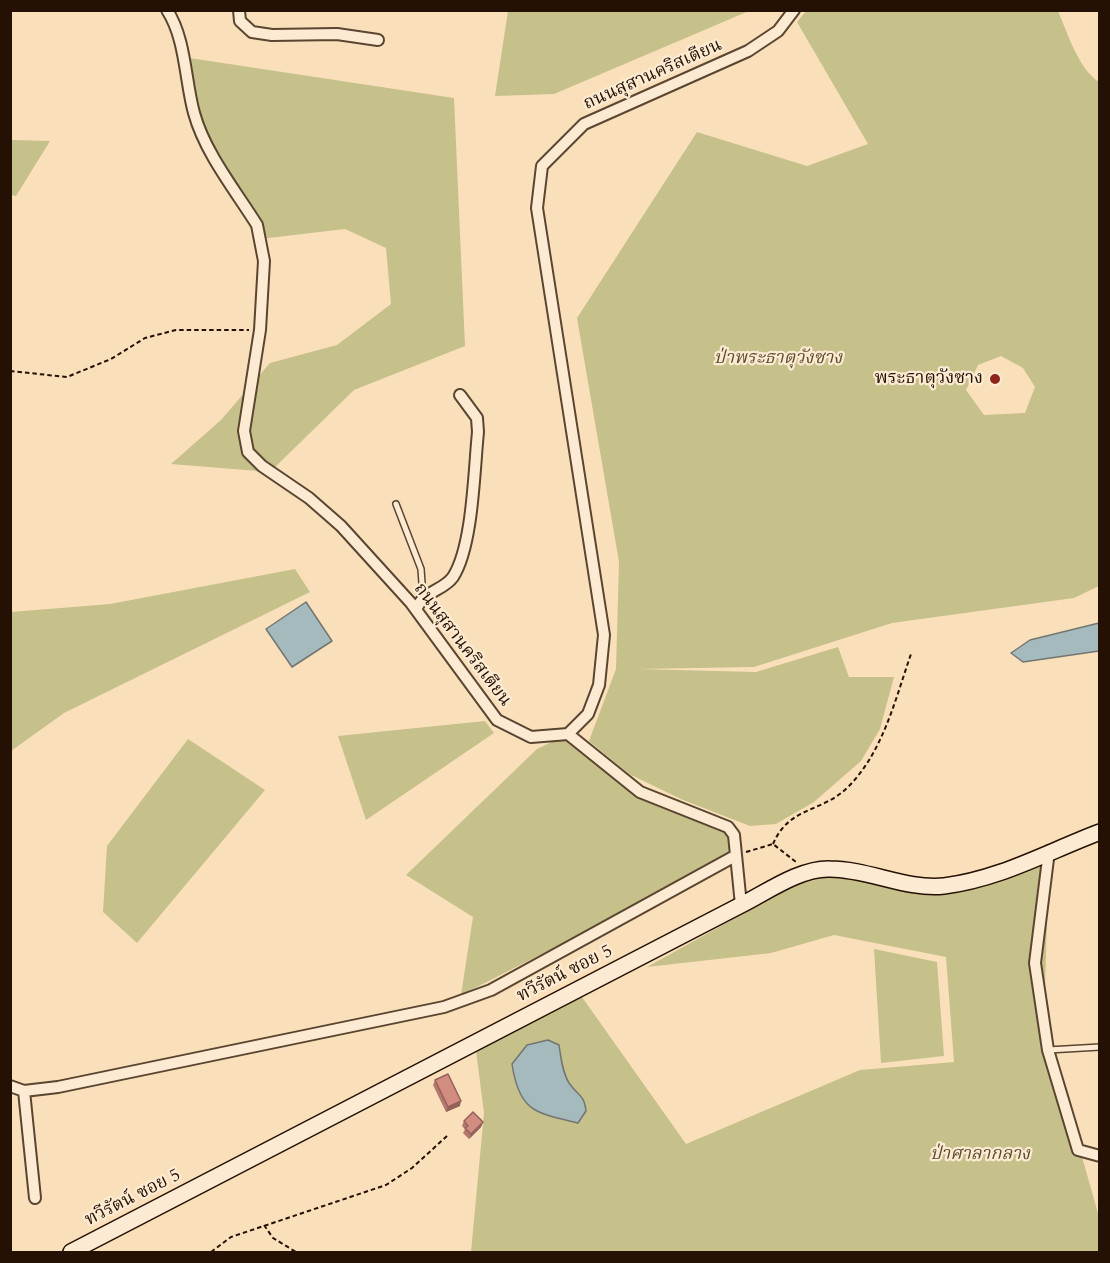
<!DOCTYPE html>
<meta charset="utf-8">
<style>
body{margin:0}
#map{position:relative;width:1110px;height:1263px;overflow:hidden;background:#fae0ba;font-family:Cardo,serif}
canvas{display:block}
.frame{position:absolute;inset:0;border:12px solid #251103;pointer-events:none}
</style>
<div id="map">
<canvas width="1110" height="1263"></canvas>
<div class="frame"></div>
</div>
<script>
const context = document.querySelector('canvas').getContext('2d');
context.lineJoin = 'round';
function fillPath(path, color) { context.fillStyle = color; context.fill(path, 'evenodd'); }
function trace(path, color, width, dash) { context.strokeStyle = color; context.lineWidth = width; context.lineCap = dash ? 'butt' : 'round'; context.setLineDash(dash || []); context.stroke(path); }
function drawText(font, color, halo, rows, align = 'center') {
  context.font = font + ' Cardo,"Noto Serif Thai",serif'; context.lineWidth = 4.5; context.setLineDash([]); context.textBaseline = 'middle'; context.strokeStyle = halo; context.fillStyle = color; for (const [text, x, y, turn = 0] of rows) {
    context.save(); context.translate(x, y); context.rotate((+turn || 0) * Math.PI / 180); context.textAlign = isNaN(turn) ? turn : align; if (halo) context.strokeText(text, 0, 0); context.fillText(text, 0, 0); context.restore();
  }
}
fillPath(new Path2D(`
 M 508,11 L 508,10 L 749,11 L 554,94 L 495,96 Z
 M 806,11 L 1058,11 C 1068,34 1078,68 1099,82 L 1099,586 L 1074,598 L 892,623 L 754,667 L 638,669 L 756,672 L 838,647 L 849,677 L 894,677 L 880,729 L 861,761 L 814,802 L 776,824 L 750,826 L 683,800 L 629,774 L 589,741 L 616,669 L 619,562 L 577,318 L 697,132 L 807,166 L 868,144 L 797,22 ZM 1001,356 L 1023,368 L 1035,387 L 1025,413 L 984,415 L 966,390 L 978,365 Z
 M 183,57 L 454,98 L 465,346 L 354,390 L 270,472 L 171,464 L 221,420 L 270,363 L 337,345 L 391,304 L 386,248 L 345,229 L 260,239 L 208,146 Z
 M 11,140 L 50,141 L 16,196 L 11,195 Z
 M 295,569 L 310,592 L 64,713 L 11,751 L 11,612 L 110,604 Z
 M 485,721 L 494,733 L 366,820 L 338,736 Z
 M 568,734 L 640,792 L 728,827 L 735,856 L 461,995 L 473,917 L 406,875 L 537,749 Z
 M 188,739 L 265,790 L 137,943 L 103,912 L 107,846 Z
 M 1049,851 L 1044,1022 L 1099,1217 L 1099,1252 L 471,1252 L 484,1113 L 475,1043 L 577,990 L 686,1144 L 860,1070 L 954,1062 L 946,957 L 834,935 L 771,953 L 647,967 L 793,886 L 834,875 L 941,893 Z
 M 874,949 L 937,962 L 944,1056 L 881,1063 Z`), '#c6c08a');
const water = new Path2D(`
 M 306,602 L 332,641 L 292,667 L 266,629 Z
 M 1099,623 L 1099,651 L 1023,662 L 1011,653 L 1030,640 Z
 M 548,1040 L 559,1045 C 561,1057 562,1072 569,1083 C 578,1096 584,1094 586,1111 L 578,1123 C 536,1113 519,1112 512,1064 L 527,1045 Z`);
fillPath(water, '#a5babc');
trace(water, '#727672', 1.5);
const lane = new Path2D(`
 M 396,504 L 421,569 L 423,597
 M 1048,1050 L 1100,1047`);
const street = new Path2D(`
 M 167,10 C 186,39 185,81 194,113 C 205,153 235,190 257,225 L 264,261 L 260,330 L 244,431 L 248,452 L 262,466 L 309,498 L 341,526 L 411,603 L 497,720 L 531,737 L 568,734 L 588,714 L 599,685 L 604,635 L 537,208 L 542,166 L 584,124 L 748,51 L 778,31 L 794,10
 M 239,10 L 240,21 L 252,32 L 272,35 L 337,34 L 378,40
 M 416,609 C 425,590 443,591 453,577 C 473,546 474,470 478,432 L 477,418 L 460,395
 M 568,734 L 640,792 L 728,827 L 734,835 L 741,905
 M 1049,851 L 1035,963 L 1048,1050 L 1078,1150 L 1100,1156
 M 10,1086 L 24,1091 L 58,1087 L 444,1007 L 491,990 L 735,856
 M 24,1091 L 35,1198`);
const secondary = new Path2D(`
 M 71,1252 L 741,905 C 767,892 800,868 830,869 C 868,869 906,890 944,886 C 1000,879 1047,852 1100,832`);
trace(lane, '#5a4531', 8);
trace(street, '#5a4531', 14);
trace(secondary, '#251103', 18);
trace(new Path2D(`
 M 10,371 L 67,377 L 111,359 L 145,338 L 176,330 L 249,330
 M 773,844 C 789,806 822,813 848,787 C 883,752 895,700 911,654
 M 746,852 L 773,844 L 796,862
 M 264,1225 L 273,1238 L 296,1252
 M 211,1252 L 231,1237 L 386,1185 L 412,1168 L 447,1136`), '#251103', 2, [4.5, 3]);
trace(lane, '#fcebd2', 5);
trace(street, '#fcebd2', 10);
trace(secondary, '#fcebd2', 15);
fillPath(new Path2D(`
 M 435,1080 L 460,1106 L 446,1112 L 433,1085 Z
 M 464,1121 L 483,1122 L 481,1127 L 469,1139 L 463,1133 L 465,1129 L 462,1126 Z`), '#b5786e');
fillPath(new Path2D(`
 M 461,1101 L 460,1106 L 446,1112 L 448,1107 Z
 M 483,1122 L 481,1127 L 469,1139 L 471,1134 Z`), '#94625a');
const building = new Path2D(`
 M 448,1074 L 461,1101 L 448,1107 L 435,1080 Z
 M 473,1112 L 483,1122 L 471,1134 L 465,1128 L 468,1126 L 464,1121 Z`);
fillPath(building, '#d38c80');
trace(building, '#94625a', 1.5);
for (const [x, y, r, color] of [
 [995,379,6,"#8f2418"]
]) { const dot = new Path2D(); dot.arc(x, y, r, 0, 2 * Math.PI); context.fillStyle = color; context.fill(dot); trace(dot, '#fcebd2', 2); }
drawText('18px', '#251103', '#fcebd2', [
 ["ถนนสุสานคริสเตียน",653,75,-24],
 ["ถนนสุสานคริสเตียน",462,645,53],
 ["ทวีรัตน์ ซอย 5",565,974,-27],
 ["ทวีรัตน์ ซอย 5",133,1198,-27]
]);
drawText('italic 18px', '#5d4e32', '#fcebd2', [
 ["ป่าพระธาตุวังซาง",778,359],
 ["ป่าศาลากลาง",980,1155]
]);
drawText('18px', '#251103', '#fcebd2', [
 ["พระธาตุวังซาง",983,379]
], 'right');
</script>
